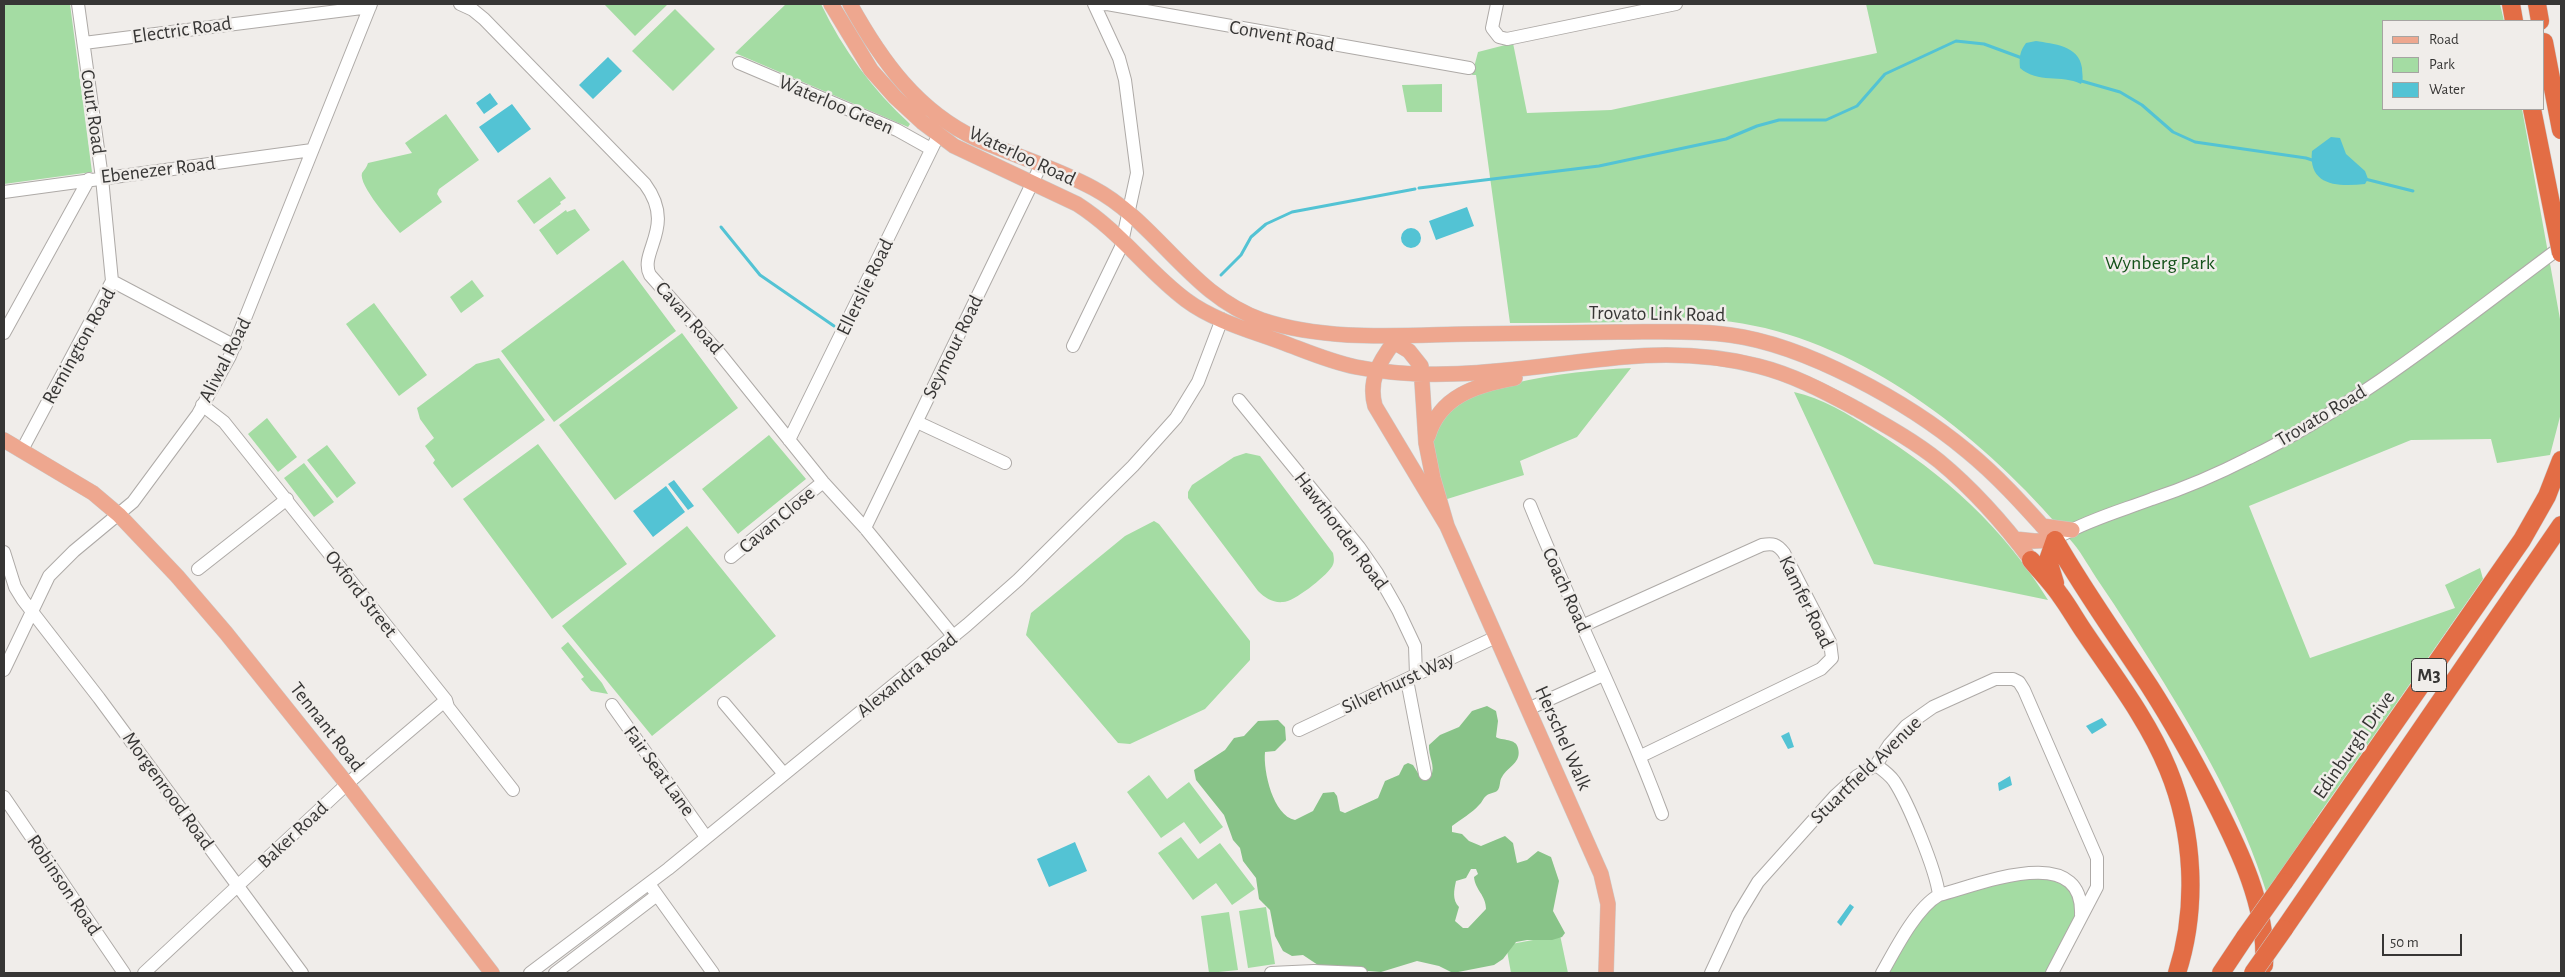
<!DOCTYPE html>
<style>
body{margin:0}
#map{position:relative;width:2565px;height:977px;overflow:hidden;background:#f0edea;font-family:"Alegreya Sans",sans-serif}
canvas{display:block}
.frame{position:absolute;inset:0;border:5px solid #373635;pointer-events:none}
.legend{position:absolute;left:2382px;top:20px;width:162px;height:90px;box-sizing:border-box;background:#f0edea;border:1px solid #a6a4a2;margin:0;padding:6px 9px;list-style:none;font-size:15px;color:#373635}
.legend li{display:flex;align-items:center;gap:10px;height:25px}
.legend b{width:25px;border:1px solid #a6a4a2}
.scale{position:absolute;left:2382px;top:934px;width:80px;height:22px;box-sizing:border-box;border:2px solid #373635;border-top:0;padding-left:6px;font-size:15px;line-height:18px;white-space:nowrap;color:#373635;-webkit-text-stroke:4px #f0edea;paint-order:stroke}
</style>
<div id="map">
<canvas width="2565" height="977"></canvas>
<div class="frame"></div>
<ul class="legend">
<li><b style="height:6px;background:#eea78f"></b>Road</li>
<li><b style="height:14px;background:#a4dca3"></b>Park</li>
<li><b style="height:14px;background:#53c3d4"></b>Water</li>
</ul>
<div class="scale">50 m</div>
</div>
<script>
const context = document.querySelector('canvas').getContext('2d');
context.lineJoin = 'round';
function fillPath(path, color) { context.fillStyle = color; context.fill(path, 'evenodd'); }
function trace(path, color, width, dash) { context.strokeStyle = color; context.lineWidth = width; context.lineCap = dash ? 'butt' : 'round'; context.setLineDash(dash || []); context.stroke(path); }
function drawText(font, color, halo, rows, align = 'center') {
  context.font = font + ' "Alegreya Sans",sans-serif'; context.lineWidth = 5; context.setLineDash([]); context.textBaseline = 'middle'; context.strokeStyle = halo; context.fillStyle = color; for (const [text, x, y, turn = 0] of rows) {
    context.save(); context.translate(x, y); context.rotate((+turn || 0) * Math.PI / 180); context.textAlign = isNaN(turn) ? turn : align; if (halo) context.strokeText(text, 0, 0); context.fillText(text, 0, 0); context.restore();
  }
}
fillPath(new Path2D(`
 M 4,4 L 70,4 L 92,172 L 4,184 Z
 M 604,4 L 668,4 L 635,36 Z
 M 786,4 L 821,4 C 843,50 873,90 910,124 L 908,127 L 735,53 Z
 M 1866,4 L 2500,4 L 2504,21 L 2384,21 L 2384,109 L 2522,109 L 2560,319 L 2561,413 L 2550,455 L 2497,463 L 2491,439 L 2411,440 L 2249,506 L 2310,658 L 2455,608 L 2445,585 L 2480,568 L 2483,579 L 2313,823 L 2316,826 L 2267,894 C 2242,813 2200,741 2156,670 C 2137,640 2119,611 2099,582 C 2090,569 2083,555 2073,543 C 1996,450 1885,357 1765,328 C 1725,319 1681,315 1640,319 C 1635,320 1630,321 1625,322 C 1587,323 1548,323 1510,323 L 1476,75 L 1472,75 L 1478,52 L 1513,43 L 1527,113 L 1611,110 L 1877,53 Z
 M 675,9 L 715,49 L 673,91 L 632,51 Z
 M 1442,84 L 1442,112 L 1407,112 L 1402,85 Z
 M 446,114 L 479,160 L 439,189 L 437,194 L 442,202 L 400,233 C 392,223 358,185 362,173 C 364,170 367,167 368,163 L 412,153 L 405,143 Z
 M 550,177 L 566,198 L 560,202 L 561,204 L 534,224 L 517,201 Z
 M 575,209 L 590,230 L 557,255 L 539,230 L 566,210 L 567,212 Z
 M 623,260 L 676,331 L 554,422 L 501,351 Z
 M 472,280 L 484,296 L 461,313 L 450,297 Z
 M 374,303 L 427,375 L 399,396 L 346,324 Z
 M 682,333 L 738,408 L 615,500 L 559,425 Z
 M 499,358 L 545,420 L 452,488 L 433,463 L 435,460 L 425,446 L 434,438 L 420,419 L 417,408 L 476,364 Z
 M 1631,368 L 1577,437 L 1520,461 L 1524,475 L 1444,500 C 1441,484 1429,449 1434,433 C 1448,381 1586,370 1631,368 Z
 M 1794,392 C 1822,398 1848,414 1873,430 C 1945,475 2003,527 2048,600 L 1874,564 Z
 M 267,418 L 297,457 L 278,472 L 248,434 Z
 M 769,435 L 806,479 L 738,534 L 702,489 Z
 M 538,444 L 627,564 L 552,619 L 463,499 Z
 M 327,445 L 356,483 L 337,498 L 307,460 Z
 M 1246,453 L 1260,456 L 1333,553 C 1334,558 1335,563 1331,568 C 1325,577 1294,602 1283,602 C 1273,603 1265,598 1258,591 L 1188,498 L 1188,492 L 1192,485 L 1234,457 Z
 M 304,463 L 334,502 L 314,517 L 284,478 Z
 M 1154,521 L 1159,524 L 1250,641 L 1250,660 L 1205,709 L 1130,744 L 1118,743 L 1026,635 L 1031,613 L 1125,536 Z
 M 687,526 L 776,636 L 652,736 L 562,626 Z
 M 568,642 L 602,683 L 608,694 L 591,691 L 581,679 L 584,677 L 561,648 Z
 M 1149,775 L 1167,799 L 1189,782 L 1223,827 L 1200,844 L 1184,822 L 1161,838 L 1127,792 Z
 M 1181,837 L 1198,859 L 1220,843 L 1255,889 L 1232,905 L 1216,883 L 1193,900 L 1158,853 Z
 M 2015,874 L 2056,876 L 2081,904 L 2052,973 L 1893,973 L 1885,969 L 1923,905 Z
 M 1266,907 L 1275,964 L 1248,968 L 1239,911 Z
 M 1229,912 L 1238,970 L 1209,973 L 1201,916 Z
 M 1560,935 L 1568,973 L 1511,973 L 1506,945 Z`), '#a4dca3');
fillPath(new Path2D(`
 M 1487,706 L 1496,711 L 1498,721 L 1496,737 C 1502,741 1516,738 1518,748 C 1522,763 1508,766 1502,777 C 1499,781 1501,787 1497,791 C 1494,793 1489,793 1486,796 C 1483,798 1482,803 1479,805 C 1472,813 1461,819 1452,826 L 1452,832 L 1462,834 L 1469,841 L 1481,846 L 1505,836 L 1513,843 L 1517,863 L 1527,860 L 1538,851 L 1551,857 L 1559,881 L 1553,911 L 1565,933 L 1562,937 L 1552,940 L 1527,940 L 1516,942 L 1503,959 L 1494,965 L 1453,973 L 1439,966 L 1417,961 L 1381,972 L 1321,967 L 1303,955 L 1292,956 L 1283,951 L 1275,936 L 1270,910 L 1259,899 L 1256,878 L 1243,861 L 1240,848 L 1233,840 L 1224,815 L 1196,780 L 1194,770 L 1225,750 L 1234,738 L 1244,736 L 1258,721 L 1278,720 L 1285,727 L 1286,740 L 1275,751 L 1265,752 C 1263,771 1273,816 1295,820 L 1313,811 L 1323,793 L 1334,792 L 1337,796 L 1340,811 L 1345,813 L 1378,798 L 1385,781 L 1399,775 L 1404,765 L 1408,763 L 1413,765 L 1421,778 L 1431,776 C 1436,766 1428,756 1429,745 L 1440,735 L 1459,727 L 1472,711 ZM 1471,869 L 1476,869 L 1478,874 L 1474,877 C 1475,890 1486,895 1486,909 L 1468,928 L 1463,928 L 1455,921 L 1459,907 C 1452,900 1454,890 1456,881 L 1466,878 Z`), '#88c388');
fillPath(new Path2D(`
 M 2036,41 C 2053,44 2079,45 2082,68 C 2082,74 2084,79 2081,84 C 2061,74 2038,84 2020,68 C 2019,57 2020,51 2026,43 Z
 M 608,57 L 622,71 L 593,99 L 579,85 Z
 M 490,93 L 498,104 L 484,114 L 476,103 Z
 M 512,104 L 531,129 L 498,153 L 479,127 Z
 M 2331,137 L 2340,138 L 2346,154 L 2365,171 L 2368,179 L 2365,184 C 2338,187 2308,186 2312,151 Z
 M 1467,207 L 1474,226 L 1436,240 L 1429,221 Z
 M1401 238a10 10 0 1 1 20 0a10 10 0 1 1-20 0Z
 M 674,480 L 694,506 L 688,510 L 668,484 Z
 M 666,486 L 685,512 L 653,537 L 633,511 Z
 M 2102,718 L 2107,725 L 2092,734 L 2086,726 Z
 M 1789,732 L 1794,747 L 1788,749 L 1781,736 Z
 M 2010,776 L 2012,785 L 1999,791 L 1998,783 Z
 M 1075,842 L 1087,871 L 1049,887 L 1037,859 Z
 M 1850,904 L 1854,907 L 1841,926 L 1837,922 Z`), '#53c3d4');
trace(new Path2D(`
 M 2078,80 L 2120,92 L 2142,105 L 2173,132 L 2195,142 L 2306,158 L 2315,161
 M 2365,179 L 2413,191
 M 1419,188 L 1599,166 L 1726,139 L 1757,126 L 1779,120 L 1826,120 L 1857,106 L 1885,74 L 1956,41 L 1984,44 L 2022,58
 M 721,227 L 760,275 L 834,326
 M 1221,275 L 1241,255 L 1251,237 L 1266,224 L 1292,212 L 1415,189`), '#53c3d4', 3);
const minor = new Path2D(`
 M 78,4 L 102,178 L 112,281
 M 460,4 L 473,10 L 484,19 L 645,184 C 677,227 638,252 650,275 L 721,355 L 823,482 L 865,528 L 954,637
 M 1497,4 L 1492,28 L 1499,37 L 1507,39 L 1676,4
 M 1095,5 L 1107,4 L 1469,68
 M 84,43 L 370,7
 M 739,63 L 897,130 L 931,149
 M 4,192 L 312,150
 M 112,281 L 235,346
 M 4,333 L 89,179
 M 1073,346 L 1121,247 L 1137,173 L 1125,80 L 1119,58 L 1094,4
 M 1239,400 L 1359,547 L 1377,573 L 1398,610 L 1415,646 L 1416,675
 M 202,405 L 224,422 L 446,700 L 448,707 L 513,790
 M 917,422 L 1005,463
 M 789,440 L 939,134
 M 22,450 L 112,281
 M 1530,505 C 1572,609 1623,709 1662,814
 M 865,528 L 1041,165
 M 2064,534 C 2091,519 2123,510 2152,499 C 2185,488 2218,474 2249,458 C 2362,403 2461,321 2561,247
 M 4,552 L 15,587 L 23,600 L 99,698 L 302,973
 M 731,557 L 823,482
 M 198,569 L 287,499
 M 1582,626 L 1762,545 C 1773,543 1777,544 1784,553 L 1830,642 L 1832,658 L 1821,669 L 1641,756
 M 4,670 L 49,576 L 74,551 L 133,502 L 198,414 L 230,356 L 371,4
 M 1407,680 L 1425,774
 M 724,703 L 784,774
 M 612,705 L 706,837
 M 1528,709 L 1603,675
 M 1299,730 L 1496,637
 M 1876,765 C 1883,770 1889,774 1894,781 C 1908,802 1936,870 1939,895 C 1916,908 1895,950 1882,973
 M 4,797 L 124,973
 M 652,888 L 713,973
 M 1939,895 C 1976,886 2084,840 2081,915
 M 144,973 L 347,784 L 446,700
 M 530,973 L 668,869 L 967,625 L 1018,580 L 1133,466 L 1176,418 L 1198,382 L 1222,319
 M 555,973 L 657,895
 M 1271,973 L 1314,971 L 1361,973
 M 1711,973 L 1738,915 L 1758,882 L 1835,796 L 1857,776 L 1876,765 L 1889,745 L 1906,726 L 1933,707 L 1995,679 L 2013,679 L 2019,682 L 2024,690 L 2097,858 L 2097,887 L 2052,973`);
const major = new Path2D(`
 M 831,4 L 871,70 L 895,97 L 922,122 L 954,146 L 1077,204 C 1121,232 1146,270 1186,300 C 1214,321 1252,331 1284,343 C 1308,352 1331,362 1356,367 C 1446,385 1534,365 1624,357 C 1668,353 1715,355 1758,366 C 1794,375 1825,392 1857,409 C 1885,425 1914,441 1939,461 C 1974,490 2004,524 2031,560
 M 850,4 C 881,60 917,111 977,139 C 1015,156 1056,168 1093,188 C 1157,222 1191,296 1262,320 C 1328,342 1403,335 1471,334 C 1520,333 1569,333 1618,332 C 1655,332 1693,330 1730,335 C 1806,345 1908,402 1967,451 C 1999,477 2027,509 2055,540
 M 1428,436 C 1440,396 1476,385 1515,378
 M 4,440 L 93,493 L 119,515 L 177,576 L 226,633 L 347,784 L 492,973
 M 1447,526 L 1433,478 L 1426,443 L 1421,366 L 1409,351 L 1394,342 C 1379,362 1368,381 1375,406 L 1447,526 L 1601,874 L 1608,904 L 1606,973
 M 2042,526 L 2072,530
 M 2015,539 L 2034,541 L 2055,540`);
const highway = new Path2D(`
 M 2511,4 L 2514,21
 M 2537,4 L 2540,21
 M 2544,42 L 2561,130
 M 2055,540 C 2084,591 2118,638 2150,687 C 2173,723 2194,761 2214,800 C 2239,849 2268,908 2264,965
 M 2055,540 L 2048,560 L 2055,583
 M 2031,560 C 2040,571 2051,582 2060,595 C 2069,607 2076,620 2085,633 C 2114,676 2148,720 2168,769 C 2194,832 2198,908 2177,973
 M 2284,882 L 2522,540 L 2547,496 L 2561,460
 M 2284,929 L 2561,525
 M 2221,973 L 2245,937`);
trace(minor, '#aeaaa7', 14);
trace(major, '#cbcbca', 16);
trace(highway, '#cbcbca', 19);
trace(minor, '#fff', 12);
trace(major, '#eea78f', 15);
trace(highway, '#e36d45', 18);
const highwayBridge = new Path2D(`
 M 2532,109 L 2561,253
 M 2245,937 L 2284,882
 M 2253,973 L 2284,929`);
trace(highwayBridge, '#cbcbca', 19, []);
trace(highwayBridge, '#e36d45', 18);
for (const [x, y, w] of [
 [2429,675,35]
]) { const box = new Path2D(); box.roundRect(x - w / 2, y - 16.5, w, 33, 4); context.fillStyle = '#f0edea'; context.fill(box); trace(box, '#373635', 1); }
drawText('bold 19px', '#373635', null, [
 ["M3",2429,675]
]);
drawText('20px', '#373635', '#f0edea', [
 ["Electric Road",182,30,-8],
 ["Convent Road",1282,36,10],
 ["Waterloo Green",836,105,23],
 ["Court Road",93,112,82],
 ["Waterloo Road",1022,156,25],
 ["Ebenezer Road",158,170,-7],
 ["Ellerslie Road",865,287,-64],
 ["Trovato Link Road",1657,314,1],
 ["Cavan Road",689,318,48],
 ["Remington Road",79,346,-61],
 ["Seymour Road",953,347,-64],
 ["Aliwal Road",225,360,-63],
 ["Trovato Road",2321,416,-31],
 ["Cavan Close",777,520,-40],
 ["Hawthorden Road",1341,531,53],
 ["Coach Road",1566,590,66],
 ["Oxford Street",361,594,52],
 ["Kamfer Road",1806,602,64],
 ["Alexandra Road",907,675,-39],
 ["Silverhurst Way",1398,683,-25],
 ["Tennant Road",327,727,52],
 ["Herschel Walk",1563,738,66],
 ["Edinburgh Drive",2354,745,-55],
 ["Stuartfield Avenue",1866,770,-44],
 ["Fair Seat Lane",659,771,54],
 ["Morgenrood Road",168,791,54],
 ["Baker Road",293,835,-43],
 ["Robinson Road",64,885,56]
]);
drawText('20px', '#15521a', '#f0edea', [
 ["Wynberg Park",2160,263]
]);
</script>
